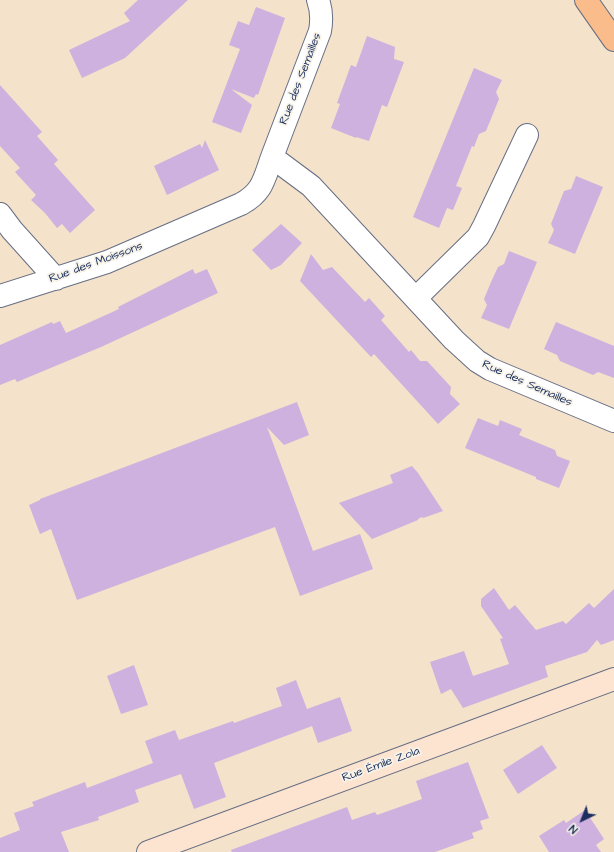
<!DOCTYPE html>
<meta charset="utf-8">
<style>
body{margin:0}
#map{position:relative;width:614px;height:852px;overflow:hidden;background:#f4e2ca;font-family:"Architects Daughter",sans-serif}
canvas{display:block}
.north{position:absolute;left:562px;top:800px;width:40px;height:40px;-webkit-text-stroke:3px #f7f3e8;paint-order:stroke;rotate:223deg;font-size:11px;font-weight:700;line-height:16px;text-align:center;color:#1b2f5e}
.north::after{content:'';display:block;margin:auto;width:14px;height:18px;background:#1b2f5e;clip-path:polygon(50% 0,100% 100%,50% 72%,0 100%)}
</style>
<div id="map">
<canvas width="614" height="852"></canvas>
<div class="north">N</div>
</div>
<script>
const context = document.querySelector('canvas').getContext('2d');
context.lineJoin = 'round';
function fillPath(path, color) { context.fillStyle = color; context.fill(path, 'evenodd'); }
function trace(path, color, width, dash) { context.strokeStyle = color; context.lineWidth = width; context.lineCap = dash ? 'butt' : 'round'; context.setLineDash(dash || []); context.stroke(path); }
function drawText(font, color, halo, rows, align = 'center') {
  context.font = font + ' "Architects Daughter",sans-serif'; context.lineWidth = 3.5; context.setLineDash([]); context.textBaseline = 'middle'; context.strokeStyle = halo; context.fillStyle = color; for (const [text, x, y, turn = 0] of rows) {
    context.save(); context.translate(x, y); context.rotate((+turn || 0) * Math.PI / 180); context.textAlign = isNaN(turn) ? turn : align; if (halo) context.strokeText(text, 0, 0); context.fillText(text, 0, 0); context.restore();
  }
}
fillPath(new Path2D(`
 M 138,0 L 188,0 L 125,58 L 82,78 L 69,50 L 130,21 L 124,13 Z
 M 256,7 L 285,18 L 258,95 L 256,94 L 254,98 L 231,89 L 252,105 L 241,133 L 212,122 L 240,49 L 229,45 L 238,21 L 249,25 Z
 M 367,36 L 395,47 L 394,59 L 404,62 L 387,107 L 382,105 L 369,141 L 356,137 L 356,138 L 331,128 L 340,104 L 337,103 L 351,65 L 356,67 Z
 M 474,68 L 502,80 L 496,92 L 499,99 L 486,131 L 479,134 L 474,147 L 472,146 L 456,186 L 462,188 L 453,210 L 447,208 L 439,228 L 413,217 Z
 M 0,85 L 42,132 L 37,136 L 58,160 L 54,164 L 95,210 L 70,233 L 62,224 L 57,228 L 45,213 L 31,200 L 36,195 L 15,172 L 20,168 L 0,146 Z
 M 205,140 L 219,170 L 167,195 L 154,166 L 200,144 L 202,148 Z
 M 576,176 L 603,187 L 575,254 L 548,243 L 554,230 L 551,224 L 564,191 L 571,189 Z
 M 281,224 L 302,243 L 281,265 L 271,270 L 252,250 Z
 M 509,251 L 537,262 L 509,329 L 481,318 L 487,305 L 484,299 L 491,282 L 498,267 L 504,264 Z
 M 311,254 L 323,270 L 332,267 L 365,302 L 369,298 L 385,316 L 381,320 L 409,352 L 411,350 L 420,361 L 427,361 L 451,387 L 450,394 L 460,404 L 438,424 L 374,354 L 371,357 L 300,281 Z
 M 193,269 L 195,274 L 207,269 L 218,293 L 101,347 L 17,382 L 15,379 L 0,385 L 0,345 L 52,322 L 53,324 L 60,321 L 66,333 L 119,309 L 118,307 Z
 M 556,322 L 614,346 L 614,378 L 598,372 L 593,375 L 560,361 L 557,355 L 544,349 Z
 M 297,402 L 309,435 L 284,445 L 267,427 L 313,551 L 360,534 L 373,569 L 300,596 L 275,527 L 77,600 L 51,529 L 40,534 L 29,505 L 40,500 L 40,499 Z
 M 478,418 L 498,426 L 500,420 L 522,429 L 519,435 L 555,450 L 557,456 L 570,461 L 559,488 L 536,479 L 536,477 L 465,448 Z
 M 412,466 L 418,473 L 443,511 L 423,518 L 422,517 L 418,519 L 418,520 L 372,539 L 339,503 L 393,483 L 390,475 Z
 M 494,588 L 509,610 L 515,605 L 536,630 L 563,621 L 566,624 L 589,603 L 594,608 L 614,589 L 614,640 L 601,645 L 597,640 L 587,652 L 545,666 L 548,677 L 463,708 L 451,689 L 441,694 L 430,662 L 464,651 L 473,676 L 509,664 L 500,639 L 503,638 L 481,606 L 481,599 Z
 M 134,665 L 148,705 L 121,714 L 107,676 Z
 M 296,680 L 307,709 L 340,697 L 352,731 L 318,743 L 312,726 L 214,763 L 226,797 L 194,809 L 181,774 L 135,790 L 139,802 L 98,817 L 99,820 L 61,832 L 69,852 L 0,852 L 0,838 L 20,830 L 14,813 L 34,806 L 32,802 L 85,782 L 87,788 L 153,763 L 145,741 L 175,730 L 179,740 L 233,721 L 234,723 L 282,706 L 276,688 Z
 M 542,745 L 557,768 L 518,794 L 503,770 Z
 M 468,762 L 489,818 L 480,821 L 483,829 L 472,833 L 474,838 L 435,852 L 232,852 L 231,850 L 347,807 L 352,820 L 375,812 L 377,815 L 422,799 L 416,781 Z
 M 585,810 L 604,839 L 596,845 L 601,852 L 549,852 L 539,836 L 564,820 L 566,823 Z`), '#cfb1df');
const street = new Path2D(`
 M 318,0 C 322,11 322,20 320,31 L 272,157 L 311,186 L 454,340 L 477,361 L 490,369 L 614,421
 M 0,214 L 12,230 L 56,279
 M 0,296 L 107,262 L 241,204 C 263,192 264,179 272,157
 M 416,298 L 478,237 L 484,226 L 527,135`);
const secondary = new Path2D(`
 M 148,852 L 614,679`);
const primary = new Path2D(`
 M 586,0 L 614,40`);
trace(street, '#676e84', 24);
trace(secondary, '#676e84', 24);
trace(primary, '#676e84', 24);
trace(street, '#fff', 22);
trace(secondary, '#fde4d0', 22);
trace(primary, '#f9bc8a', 22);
drawText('12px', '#1b2f5e', '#f7f3e8', [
 ["Rue des Semailles",301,79,-69],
 ["Rue des Moissons",96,263,-20],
 ["Rue des Semailles",527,384,24],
 ["Rue Émile Zola",381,765,-20]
]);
</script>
